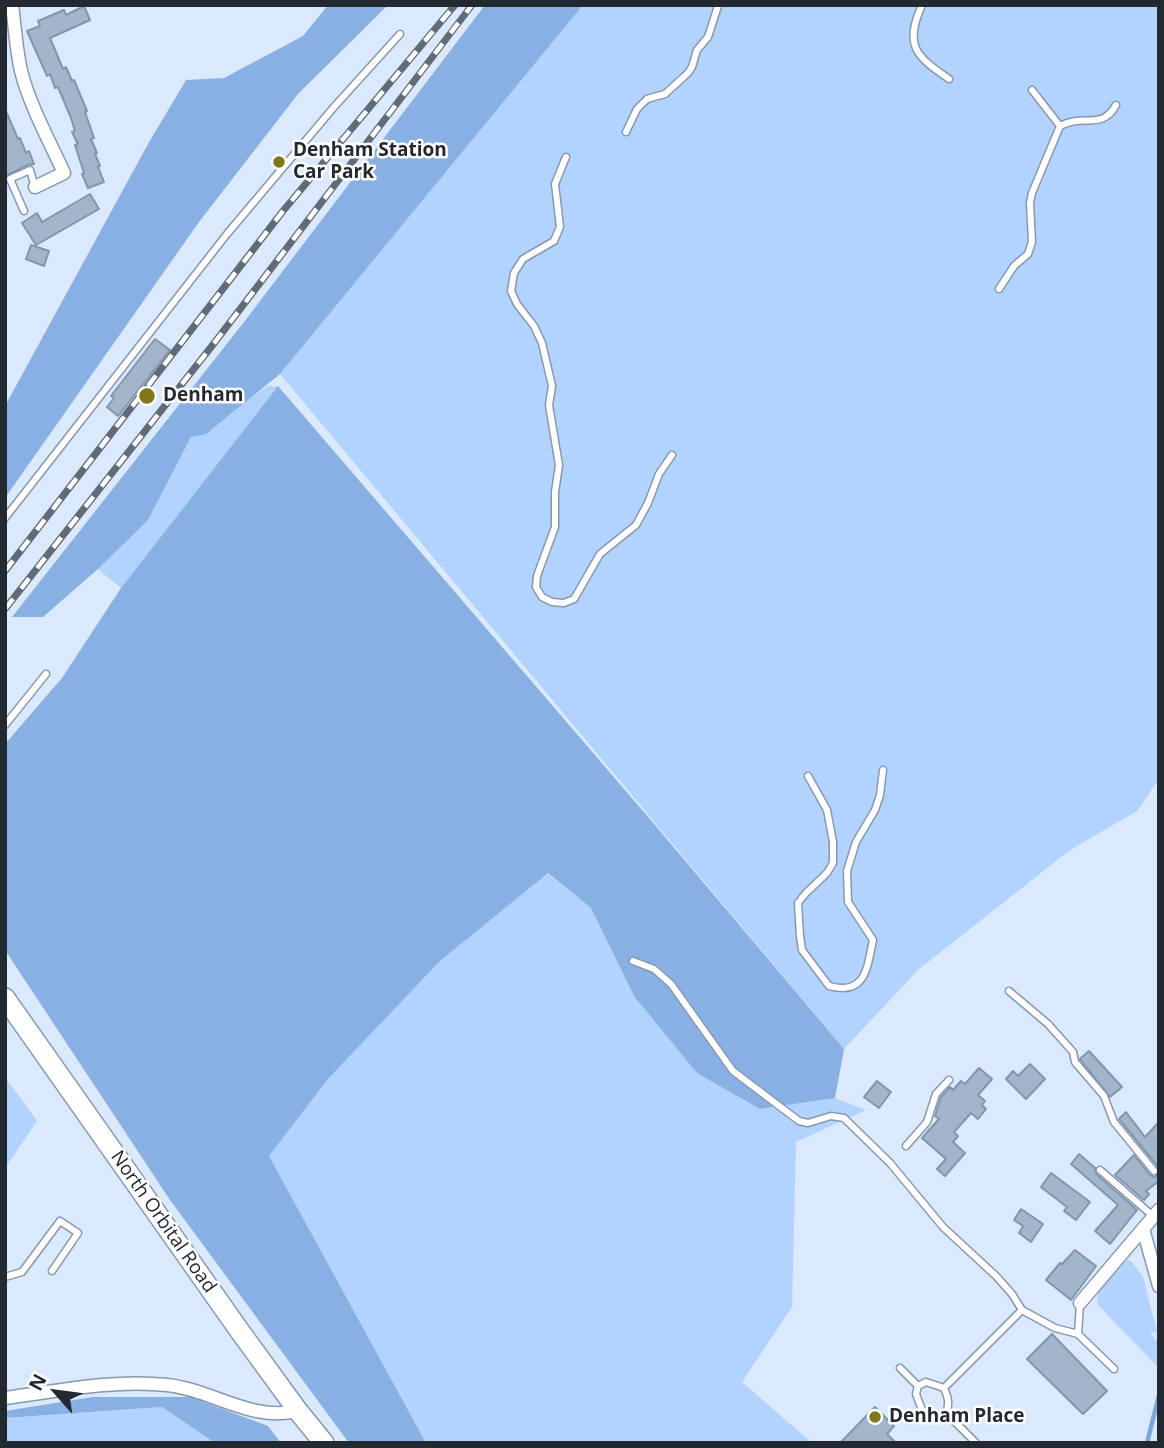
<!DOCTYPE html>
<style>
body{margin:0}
#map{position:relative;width:1164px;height:1448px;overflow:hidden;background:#dae9fc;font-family:"Open Sans",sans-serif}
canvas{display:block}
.frame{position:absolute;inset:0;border:7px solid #222931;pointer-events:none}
.north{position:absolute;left:21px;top:1357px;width:70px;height:70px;-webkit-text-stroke:5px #fff;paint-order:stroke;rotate:298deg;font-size:19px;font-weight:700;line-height:28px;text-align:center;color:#222931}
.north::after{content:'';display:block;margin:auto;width:24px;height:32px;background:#222931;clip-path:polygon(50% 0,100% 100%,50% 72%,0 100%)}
</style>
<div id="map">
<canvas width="1164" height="1448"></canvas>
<div class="frame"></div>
<div class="north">N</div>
</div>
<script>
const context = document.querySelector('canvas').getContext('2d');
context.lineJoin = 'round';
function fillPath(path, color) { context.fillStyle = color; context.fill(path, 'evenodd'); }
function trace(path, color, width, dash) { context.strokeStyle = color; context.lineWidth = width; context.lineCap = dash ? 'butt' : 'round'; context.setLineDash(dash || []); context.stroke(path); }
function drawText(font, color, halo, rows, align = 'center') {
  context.font = font + ' "Open Sans",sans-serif'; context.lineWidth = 5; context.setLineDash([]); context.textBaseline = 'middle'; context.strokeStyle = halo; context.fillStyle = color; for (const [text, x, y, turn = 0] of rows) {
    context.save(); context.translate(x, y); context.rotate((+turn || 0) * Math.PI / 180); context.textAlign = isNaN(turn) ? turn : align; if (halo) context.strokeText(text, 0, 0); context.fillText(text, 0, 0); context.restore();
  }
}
fillPath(new Path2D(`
 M 583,5 L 1159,5 L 1159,779 L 1137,811 L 1070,850 L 918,970 L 844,1049 L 280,374 Z
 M 271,385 L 271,387 L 278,386 L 121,588 L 98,569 L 148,520 L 191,437 C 222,430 241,399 271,385 Z
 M 547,873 L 591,908 L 634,996 L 760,1109 L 835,1098 L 866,1110 L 796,1142 L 792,1307 L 742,1382 L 812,1443 L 426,1443 L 269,1156 L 328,1079 L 440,961 Z
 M 5,1077 L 37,1121 L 5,1168 Z
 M 1127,1260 L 1131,1261 L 1143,1277 L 1157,1332 L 1150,1333 L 1159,1344 L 1159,1368 L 1097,1304 L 1098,1290 Z
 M 162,1407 L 215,1443 L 5,1443 L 5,1418 Z`), '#b2d3fd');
fillPath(new Path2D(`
 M 328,5 L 388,5 L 298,94 L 199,222 L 5,498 L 5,406 L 148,144 L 186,80 L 224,78 L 303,36 Z
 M 485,5 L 583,5 L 280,374 L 206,434 L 191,437 L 148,520 L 98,569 L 43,617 L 12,617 L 244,322 Z
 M 278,386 L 655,825 L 844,1049 L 835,1098 L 760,1109 L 697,1073 L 634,996 L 591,908 L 548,873 L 440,961 L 328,1079 L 269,1156 L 426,1443 L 349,1443 L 170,1200 L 5,950 L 5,744 L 62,678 L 121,588 Z
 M 93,1397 L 190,1397 L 268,1426 L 281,1443 L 215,1443 L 162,1407 L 5,1418 L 5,1411 Z`), '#88b0e3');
trace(new Path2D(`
 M 1147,1443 L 1159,1395`), '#7ea6d8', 4.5);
const building = new Path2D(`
 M 84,6 L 90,20 L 50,38 L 63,69 L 66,67 L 72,81 L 74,80 L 87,111 L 85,112 L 94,138 L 91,139 L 97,153 L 95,154 L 100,166 L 98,167 L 104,182 L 88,188 L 82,174 L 84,173 L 75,145 L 78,144 L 72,132 L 75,131 L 71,118 L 58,87 L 55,88 L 50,74 L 47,76 L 27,31 L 40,26 L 38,21 L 64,10 L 66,15 Z
 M 5,109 L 18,139 L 20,138 L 26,153 L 29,151 L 34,164 L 28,165 L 5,176 Z
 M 90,194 L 99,209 L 36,245 L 22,223 L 37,213 L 42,222 Z
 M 31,245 L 49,251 L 44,266 L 26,259 Z
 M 155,339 L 170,350 L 118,416 L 107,407 L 114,398 L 111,396 Z
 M 1089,1051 L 1122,1087 L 1110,1097 L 1080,1059 Z
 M 1030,1064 L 1045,1079 L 1026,1099 L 1006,1079 L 1013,1071 L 1018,1076 Z
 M 979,1068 L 992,1079 L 978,1095 L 985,1101 L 982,1105 L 986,1109 L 978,1119 L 971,1113 L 954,1132 L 958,1136 L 953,1142 L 965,1153 L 945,1176 L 937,1169 L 946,1159 L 922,1138 L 939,1119 L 935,1116 L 941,1097 L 950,1087 L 953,1090 L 961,1081 L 965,1084 Z
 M 877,1081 L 891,1092 L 879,1108 L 864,1097 Z
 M 1126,1112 L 1145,1137 L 1159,1122 L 1159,1168 L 1119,1119 Z
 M 1079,1154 L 1095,1168 L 1096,1174 L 1137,1210 L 1110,1244 L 1095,1231 L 1118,1205 L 1071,1164 Z
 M 1134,1155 L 1150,1175 L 1154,1177 L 1159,1174 L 1159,1181 L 1146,1191 L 1149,1194 L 1144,1200 L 1115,1175 Z
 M 1051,1173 L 1090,1202 L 1076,1220 L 1064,1211 L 1067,1207 L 1041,1187 Z
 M 1021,1209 L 1043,1224 L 1031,1242 L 1019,1233 L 1023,1226 L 1014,1220 Z
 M 1075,1250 L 1096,1266 L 1071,1300 L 1046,1280 L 1060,1263 L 1062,1264 Z
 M 1052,1334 L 1107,1391 L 1083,1414 L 1027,1359 Z
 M 875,1407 L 894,1426 L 887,1434 L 896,1443 L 840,1443 Z`);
fillPath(building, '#a3b5cb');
trace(building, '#8395aa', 2);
const service = new Path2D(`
 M 922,5 C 904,45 915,56 949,79
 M 1060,126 C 1084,113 1102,131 1116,105
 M 626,132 L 637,109 L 647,99 L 665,94 L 688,73 L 692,67 L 697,50 L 708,37 L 718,6
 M 566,157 L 555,184 L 560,227 L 554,241 L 523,259 L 514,273 L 511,291 L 517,304 L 534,326 L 542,343 L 552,386 L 549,405 L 559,465 L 555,492 L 555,527 L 537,576 L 536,587 L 542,597 L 552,602 L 564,603 L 574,599 L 600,554 L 636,525 L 648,503 L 659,474 L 672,455
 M 24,211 L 10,179 L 30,170 L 35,187
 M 999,289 L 1014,266 L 1028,254 L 1032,242 L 1030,203 L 1032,193 L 1060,126 L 1032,90
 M 5,518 L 227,234 L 334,107 L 400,34
 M 5,725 L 46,674
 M 808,776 L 827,810 L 833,842 L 833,863 L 827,873 L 806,893 L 798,903 L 800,936 L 802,950 L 829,986 C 866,996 867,968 873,940 L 848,902 L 847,871 L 856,842 L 875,810 L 880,795 L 883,770
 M 633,961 L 654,969 L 671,984 L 733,1071 L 799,1121 L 808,1123 L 831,1116 L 844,1118 L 890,1163 L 943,1227 L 996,1276 L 1012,1294 L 1022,1310 L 1055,1328 L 1078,1334
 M 1009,991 L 1048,1024 L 1073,1052 L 1075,1062 L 1104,1096 L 1114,1122 L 1154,1171
 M 906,1146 L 927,1122 L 936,1094 L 949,1080
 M 1100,1170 L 1153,1216
 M 5,1277 L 22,1272 L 60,1221 L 78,1233 L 52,1271
 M 1080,1303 L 1078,1334 L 1114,1369
 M 900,1368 L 918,1386
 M 944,1388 L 926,1382 L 918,1386 L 916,1394 L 922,1410 L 937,1416 L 946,1413 C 950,1404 948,1397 944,1388 L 1022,1310
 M 946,1413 L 976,1443`);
const minor = new Path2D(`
 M 12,5 C 15,27 16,49 21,71 C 30,106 49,140 64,173 L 35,187
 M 1143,1229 L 1159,1286
 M 1080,1303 L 1159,1210
 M 5,1398 C 58,1391 114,1379 167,1385 C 213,1390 251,1422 298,1411`);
const primary = new Path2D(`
 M 5,998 L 239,1330 L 298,1411 L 324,1443`);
trace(service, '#8798ae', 9);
trace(minor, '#8798ae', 15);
trace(primary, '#8798ae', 22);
trace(service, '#fff', 6);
trace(minor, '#fff', 12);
trace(primary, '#fff', 19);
const rail = new Path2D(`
 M 5,571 L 283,211 L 455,5
 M 5,609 L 215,342 L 472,5`);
trace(rail, '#616b77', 7);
trace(rail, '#fff', 4.5, [13]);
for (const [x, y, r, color] of [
 [279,162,7,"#80771c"],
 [147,396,9,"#80771c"],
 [875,1417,7,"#80771c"]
]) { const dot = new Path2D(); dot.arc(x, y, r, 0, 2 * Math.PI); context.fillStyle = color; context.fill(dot); trace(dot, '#fff', 2.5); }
drawText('bold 19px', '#222931', '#fff', [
 ["Denham Station",293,151],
 ["Car Park",293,173],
 ["Denham",163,396],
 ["Denham Place",889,1417]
], 'left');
drawText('19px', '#222931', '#fff', [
 ["North Orbital Road",163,1222,55]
]);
</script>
